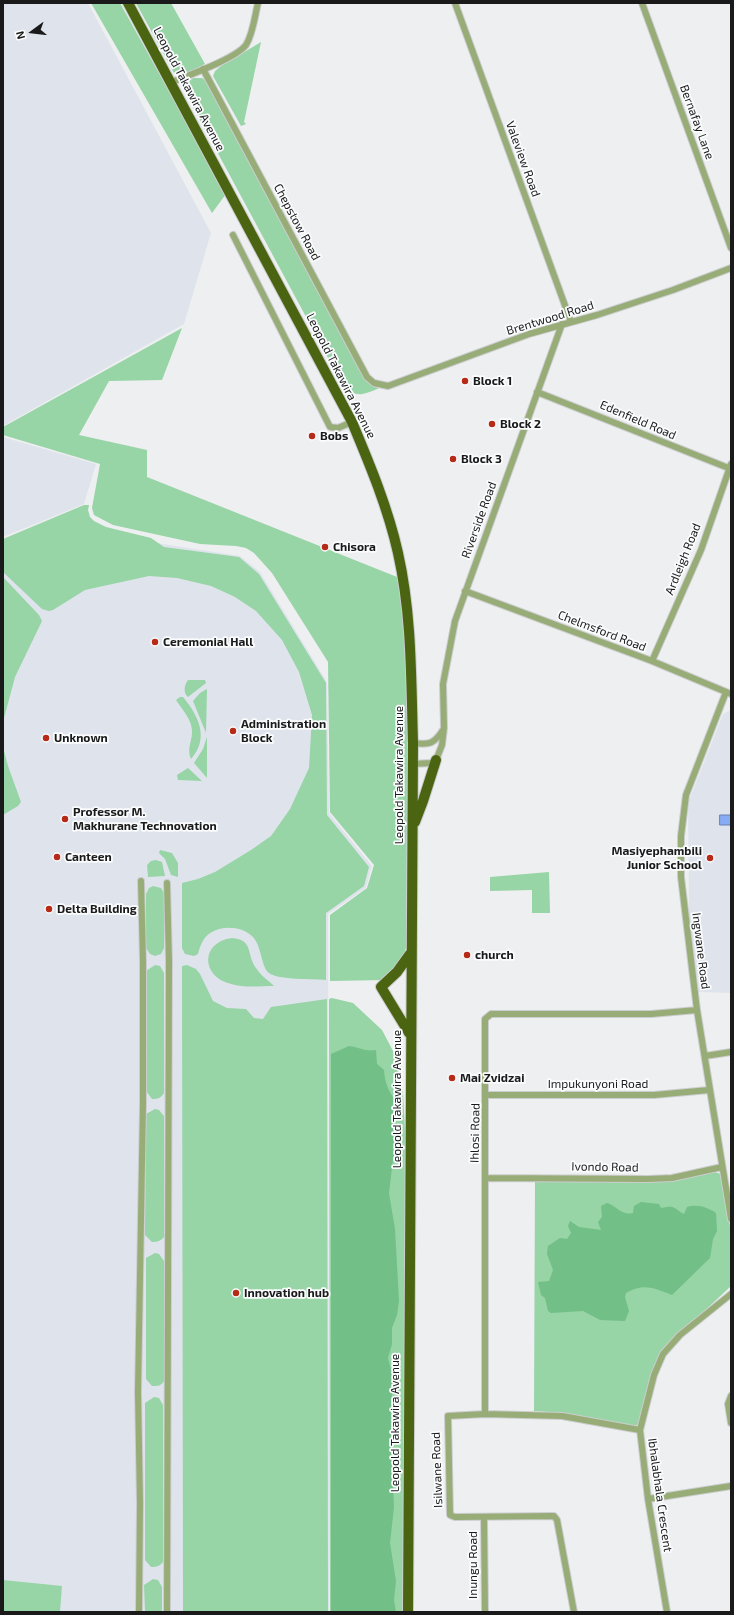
<!DOCTYPE html>
<style>
body{margin:0}
#map{position:relative;width:734px;height:1615px;overflow:hidden;background:#eeeff0;font-family:"Exo 2",sans-serif}
canvas{display:block}
.frame{position:absolute;inset:0;border:4px solid #1a1a1b;pointer-events:none}
.north{position:absolute;left:12px;top:12px;width:40px;height:40px;-webkit-text-stroke:3px #fbfcfd;paint-order:stroke;rotate:255deg;font-size:11px;font-weight:700;line-height:16px;text-align:center;color:#1a1a1b}
.north::after{content:'';display:block;margin:auto;width:14px;height:18px;background:#1a1a1b;clip-path:polygon(50% 0,100% 100%,50% 72%,0 100%)}
</style>
<div id="map">
<canvas width="734" height="1615"></canvas>
<div class="frame"></div>
<div class="north">N</div>
</div>
<script>
const context = document.querySelector('canvas').getContext('2d');
context.lineJoin = 'round';
function fillPath(path, color) { context.fillStyle = color; context.fill(path, 'evenodd'); }
function trace(path, color, width, dash) { context.strokeStyle = color; context.lineWidth = width; context.lineCap = dash ? 'butt' : 'round'; context.setLineDash(dash || []); context.stroke(path); }
function drawText(font, color, halo, rows, align = 'center') {
  context.font = font + ' "Exo 2",sans-serif'; context.lineWidth = 3.5; context.setLineDash([]); context.textBaseline = 'middle'; context.strokeStyle = halo; context.fillStyle = color; for (const [text, x, y, turn = 0] of rows) {
    context.save(); context.translate(x, y); context.rotate((+turn || 0) * Math.PI / 180); context.textAlign = isNaN(turn) ? turn : align; if (halo) context.strokeText(text, 0, 0); context.fillText(text, 0, 0); context.restore();
  }
}
fillPath(new Path2D(`
 M 3,3 L 88,3 L 211,233 L 184,324 L 3,426 Z
 M 3,437 L 96,464 L 84,504 L 3,537 Z
 M 125,538 L 240,556 L 260,572 L 327,682 L 329,813 L 372,866 L 366,888 L 328,914 L 329,1612 L 3,1612 L 3,543 Z
 M 731,710 L 731,993 L 699,992 L 689,913 L 688,803 L 723,714 Z`), '#dfe4ec');
fillPath(new Path2D(`
 M 91,3 L 120,3 L 226,194 L 212,213 Z
 M 136,3 L 171,3 L 205,64 L 182,76 L 174,73 Z
 M 261,42 L 244,122 L 246,124 L 241,126 L 213,76 L 215,71 L 221,66 Z
 M 193,78 L 202,78 L 207,81 L 373,385 L 379,388 C 359,397 354,398 340,380 L 186,94 L 185,85 Z
 M 182,328 L 162,380 L 109,381 L 79,435 L 147,450 L 147,477 L 397,577 C 409,638 408,700 407,762 C 407,824 407,885 406,947 L 404,959 L 385,980 L 330,981 L 330,915 L 367,888 L 374,865 L 330,812 L 328,662 L 272,573 L 254,553 L 246,548 L 236,546 L 200,544 L 113,525 L 94,515 L 92,508 L 100,464 L 3,435 L 3,427 Z
 M 84,505 L 89,505 L 88,510 L 90,517 L 94,521 L 106,527 L 151,538 L 164,547 L 239,557 L 259,574 L 326,683 L 327,815 L 369,867 L 364,886 L 326,913 L 326,980 C 314,979 278,980 269,973 C 261,967 262,947 253,937 C 242,926 223,925 210,933 C 203,938 200,946 198,954 L 194,956 L 185,954 L 182,948 L 182,883 L 198,879 L 215,872 L 251,850 L 271,836 L 290,809 L 309,768 L 312,715 L 299,672 L 282,640 L 256,611 L 235,597 L 211,586 L 177,578 L 149,576 L 85,590 L 53,610 L 49,611 L 42,609 L 3,572 L 3,539 Z
 M 3,577 L 39,615 L 42,621 L 15,677 L 3,722 Z
 M 188,680 L 205,680 L 206,683 L 188,697 C 183,693 184,685 188,680 Z
 M 207,689 L 206,733 L 193,701 L 200,693 Z
 M 180,697 L 183,697 C 198,715 210,738 191,759 C 187,750 191,743 192,734 C 193,720 183,711 176,700 Z
 M 207,737 L 207,778 L 194,763 L 203,749 Z
 M 3,747 L 8,766 L 21,802 L 18,806 L 3,815 Z
 M 188,768 L 202,781 L 178,780 L 177,775 Z
 M 160,850 L 172,853 L 178,863 L 178,877 L 171,875 L 165,859 L 159,853 Z
 M 156,860 L 162,862 L 165,876 L 148,877 L 147,865 L 151,861 Z
 M 549,872 L 550,913 L 532,913 L 532,890 L 490,891 L 490,877 Z
 M 153,886 L 161,888 L 165,895 L 164,948 L 161,954 L 155,956 L 150,954 L 146,948 L 146,894 L 149,888 Z
 M 232,938 C 254,940 246,954 256,968 C 261,976 268,980 274,986 C 261,986 244,988 231,984 C 201,977 200,942 232,938 Z
 M 155,965 L 160,966 L 164,973 L 164,1093 C 161,1098 158,1099 152,1099 L 146,1091 L 146,971 Z
 M 187,965 L 196,969 L 200,974 L 213,1001 L 227,1008 L 246,1009 L 254,1018 L 263,1019 L 271,1007 L 327,999 L 328,1612 L 183,1612 L 182,966 Z
 M 332,998 L 353,1003 L 382,1030 L 394,1053 L 403,1093 L 406,1148 L 403,1612 L 330,1612 L 329,999 Z
 M 155,1109 L 159,1110 L 164,1116 L 164,1237 C 161,1241 157,1242 152,1242 L 145,1235 L 146,1114 Z
 M 713,1171 L 720,1174 L 722,1177 L 731,1232 L 731,1286 L 680,1334 L 662,1353 L 641,1421 L 637,1425 L 633,1426 L 560,1413 L 534,1411 L 535,1180 L 648,1181 Z
 M 155,1253 L 159,1254 L 164,1261 L 164,1381 C 161,1386 158,1386 152,1386 L 146,1379 L 146,1258 Z
 M 154,1397 L 159,1398 L 163,1405 L 163,1562 C 160,1566 157,1567 151,1567 L 145,1560 L 145,1403 Z
 M 153,1579 L 158,1580 L 162,1587 L 162,1612 L 145,1612 L 144,1585 Z
 M 3,1580 L 62,1586 L 60,1612 L 3,1612 Z`), '#97d4a6');
fillPath(new Path2D(`
 M 349,1046 C 358,1047 366,1052 376,1050 L 377,1064 L 384,1070 C 385,1084 389,1094 399,1104 L 393,1113 L 393,1129 L 398,1143 L 393,1159 L 389,1193 L 395,1229 L 399,1301 L 397,1315 L 392,1328 L 392,1344 L 388,1358 L 392,1373 L 391,1444 L 394,1507 L 390,1543 L 396,1581 L 394,1600 L 396,1612 L 331,1612 L 331,1054 Z
 M 641,1202 L 659,1204 L 661,1208 C 675,1205 672,1207 684,1214 L 687,1207 C 697,1204 707,1207 716,1213 L 717,1231 L 713,1239 L 710,1258 L 672,1295 C 653,1288 645,1283 626,1293 L 625,1297 L 629,1311 L 625,1321 L 600,1320 L 583,1311 L 551,1313 L 548,1311 L 545,1298 L 541,1295 L 538,1282 L 549,1281 L 553,1270 L 547,1254 L 548,1246 L 560,1238 L 567,1239 L 571,1233 L 568,1226 L 570,1221 L 579,1227 L 601,1230 L 598,1222 L 602,1217 L 601,1206 L 607,1203 C 616,1205 621,1216 633,1213 L 634,1206 Z`), '#72bf87');
const water = new Path2D(`
 M 720,815 L 731,815 L 731,825 L 720,825 Z`);
fillPath(water, '#88acf4');
trace(water, '#6780b3', 1);
const minor = new Path2D(`
 M 455,3 L 571,322
 M 642,3 L 731,248
 M 203,69 L 367,377 L 374,383 L 388,386 L 529,334 L 597,315 L 673,290 L 731,268
 M 172,82 C 189,75 235,59 246,45 C 253,34 255,15 258,3
 M 233,235 L 330,427 L 338,428 L 352,422
 M 537,392 L 731,469
 M 465,591 L 652,661 L 731,694
 M 652,661 L 701,550 L 731,464
 M 726,692 L 686,795 L 681,836 L 681,877 L 697,1010 L 731,1219
 M 413,743 C 430,745 434,744 443,730
 M 413,764 L 431,763 L 436,760 L 442,745 L 444,728 L 443,684 L 455,621 L 562,324
 M 167,883 L 169,961 L 167,1612
 M 705,1056 L 731,1052
 M 487,1095 L 654,1095 L 709,1090
 M 486,1178 L 648,1179 L 672,1178 L 722,1167
 M 731,1396 L 728,1404 L 731,1423
 M 485,1414 L 485,1019 L 491,1014 L 651,1014 L 697,1010
 M 648,1499 L 731,1486
 M 484,1517 L 485,1612
 M 139,1612 L 140,1503 L 138,1392 L 143,1103 L 143,962 L 141,881
 M 574,1612 L 557,1520 L 554,1516 L 455,1517 L 450,1515 L 448,1416 L 485,1414 L 562,1416 L 640,1430
 M 667,1612 L 648,1499 L 640,1430 L 654,1375 L 663,1354 L 680,1335 L 731,1294`);
const trunk = new Path2D(`
 M 128,3 L 352,422 C 370,465 388,508 398,553 C 412,615 411,679 413,743 L 408,1612
 M 415,822 L 423,801 L 436,760
 M 409,1033 L 381,987 L 397,972 L 410,954`);
trace(minor, '#cccdce', 8);
trace(trunk, '#cccdce', 12);
trace(minor, '#97ac77', 6);
trace(trunk, '#4b6411', 10);
for (const [x, y, r, color] of [
 [465,381,4,"#b72a18"],
 [492,424,4,"#b72a18"],
 [312,436,4,"#b72a18"],
 [453,459,4,"#b72a18"],
 [325,547,4,"#b72a18"],
 [155,642,4,"#b72a18"],
 [233,731,4,"#b72a18"],
 [46,738,4,"#b72a18"],
 [65,819,4,"#b72a18"],
 [57,857,4,"#b72a18"],
 [710,858,4,"#b72a18"],
 [49,909,4,"#b72a18"],
 [467,955,4,"#b72a18"],
 [452,1078,4,"#b72a18"],
 [236,1293,4,"#b72a18"]
]) { const dot = new Path2D(); dot.arc(x, y, r, 0, 2 * Math.PI); context.fillStyle = color; context.fill(dot); trace(dot, '#fbfcfd', 1.5); }
drawText('12px', '#1a1a1b', '#fbfcfd', [
 ["Leopold Takawira Avenue",189,89,62],
 ["Bernafay Lane",697,122,70],
 ["Valeview Road",523,159,70],
 ["Chepstow Road",297,222,62],
 ["Brentwood Road",550,318,-17],
 ["Leopold Takawira Avenue",341,376,63],
 ["Edenfield Road",638,420,23],
 ["Riverside Road",479,520,-70],
 ["Ardleigh Road",683,559,-68],
 ["Chelmsford Road",602,631,21],
 ["Leopold Takawira Avenue",399,775,-90],
 ["Ingwane Road",701,951,83],
 ["Impukunyoni Road",598,1084],
 ["Leopold Takawira Avenue",397,1099,-90],
 ["Ihlosi Road",475,1133,-89],
 ["Ivondo Road",605,1167,1],
 ["Leopold Takawira Avenue",395,1423,-90],
 ["Isilwane Road",437,1470,-92],
 ["Ibhalabhala Crescent",660,1495,82],
 ["Inungu Road",473,1565,-90]
]);
drawText('bold 12px', '#1a1a1b', '#fbfcfd', [
 ["Block 1",473,381],
 ["Block 2",500,424],
 ["Bobs",320,436],
 ["Block 3",461,459],
 ["Chisora",333,547],
 ["Ceremonial Hall",163,642],
 ["Administration",241,724],
 ["Block",241,738],
 ["Unknown",54,738],
 ["Professor M.",73,812],
 ["Makhurane Technovation",73,826],
 ["Masiyephambili",702,851,"right"],
 ["Junior School",702,865,"right"],
 ["Canteen",65,857],
 ["Delta Building",57,909],
 ["church",475,955],
 ["Mai Zvidzai",460,1078],
 ["Innovation hub",244,1293]
], 'left');
</script>
